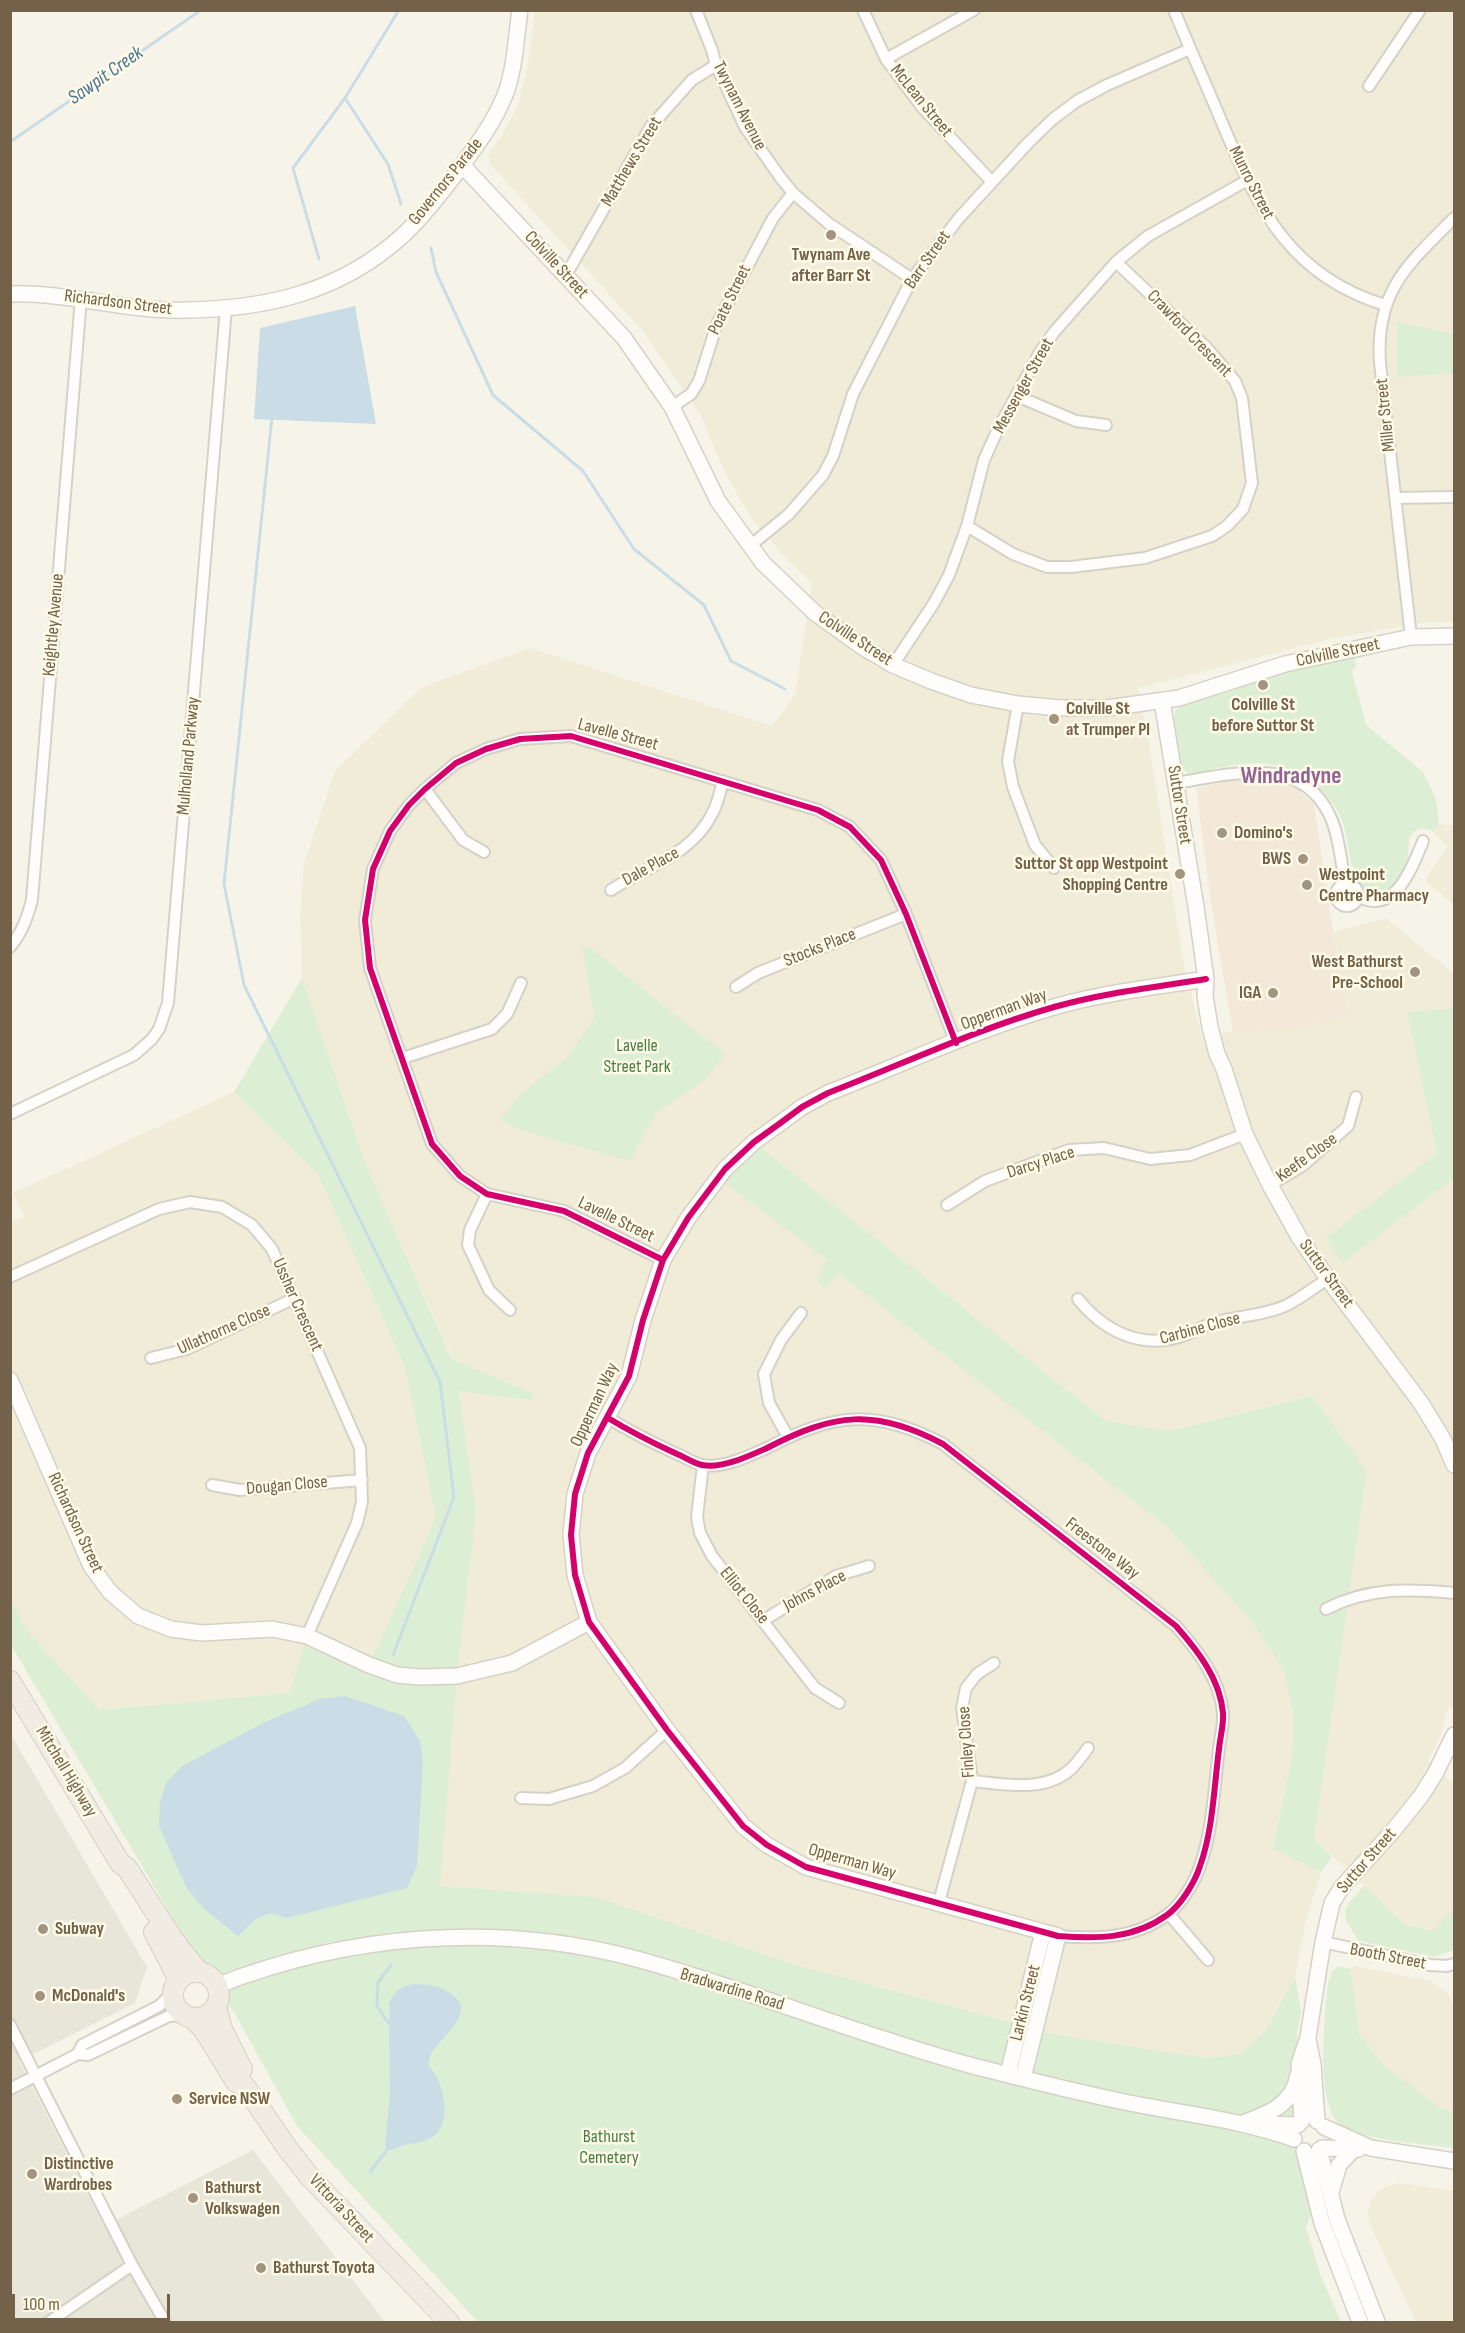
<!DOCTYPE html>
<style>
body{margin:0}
#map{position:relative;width:1465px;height:2333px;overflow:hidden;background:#f6f4e8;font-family:"Sofia Sans Condensed",sans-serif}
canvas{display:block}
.frame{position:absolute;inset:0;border:12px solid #736249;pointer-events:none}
.scale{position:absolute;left:12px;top:2294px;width:158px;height:27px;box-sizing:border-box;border:3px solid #736249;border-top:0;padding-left:8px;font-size:18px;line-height:21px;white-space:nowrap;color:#736249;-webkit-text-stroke:4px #fffbe8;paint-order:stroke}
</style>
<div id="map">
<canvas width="1465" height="2333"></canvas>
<div class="frame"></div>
<div class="scale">100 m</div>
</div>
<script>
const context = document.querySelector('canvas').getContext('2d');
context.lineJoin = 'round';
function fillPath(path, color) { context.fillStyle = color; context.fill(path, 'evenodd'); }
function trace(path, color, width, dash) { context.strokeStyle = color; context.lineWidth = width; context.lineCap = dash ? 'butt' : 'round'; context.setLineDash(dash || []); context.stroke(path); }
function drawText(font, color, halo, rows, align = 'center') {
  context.font = font + ' "Sofia Sans Condensed",sans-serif'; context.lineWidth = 5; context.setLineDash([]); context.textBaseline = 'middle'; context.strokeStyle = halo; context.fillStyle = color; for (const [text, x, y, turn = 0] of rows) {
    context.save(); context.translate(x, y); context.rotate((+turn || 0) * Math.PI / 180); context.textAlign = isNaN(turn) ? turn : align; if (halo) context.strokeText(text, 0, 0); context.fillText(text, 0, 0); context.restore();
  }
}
fillPath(new Path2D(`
 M 535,11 L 1454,11 L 1454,622 L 1428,622 L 1334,638 L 1138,688 L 1147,731 L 1183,961 L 1202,1037 L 1233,1031 L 1298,1027 L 1349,1017 L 1334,932 L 1386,918 L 1454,974 L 1454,1008 L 1407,1012 L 1437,1153 L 1325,1238 L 1343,1263 L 1454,1178 L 1454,1708 L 1448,1707 L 1440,1737 L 1428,1760 L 1454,1784 L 1454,1908 L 1433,1931 L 1406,1925 L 1314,1839 L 1367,1471 L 1312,1396 L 1170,1431 L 1106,1421 L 754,1142 L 718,1178 L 828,1260 L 816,1281 L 839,1274 L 1168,1528 L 1254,1625 L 1284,1671 L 1294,1716 L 1291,1762 L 1273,1848 L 1321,1872 L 1305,1924 L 1295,1978 L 1264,2030 L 1239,2054 L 1206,2058 L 1035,2031 L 1021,2025 L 790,1963 L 596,1897 L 440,1886 L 457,1676 L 476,1510 L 459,1390 L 531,1400 L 534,1394 L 452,1358 L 365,1162 L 302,978 L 300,915 L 304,864 L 335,771 L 422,687 L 530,648 L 772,726 L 795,695 L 812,583 L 780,552 L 753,520 L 727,477 L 700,414 L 642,330 L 490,164 L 488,155 L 503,134 L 518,105 L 527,69 Z
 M 1439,824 L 1454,826 L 1454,905 L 1425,880 L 1448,846 L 1433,831 Z
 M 234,1092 L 318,1175 L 405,1367 L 436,1517 L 369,1665 L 290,1693 L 99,1710 L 25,1628 L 10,1596 L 10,1223 L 25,1217 L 13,1193 Z
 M 1355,1966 L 1431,1981 L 1441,1988 L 1449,1996 L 1454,2007 L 1454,2113 L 1440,2109 L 1385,2066 L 1359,2034 L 1351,1969 Z
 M 1401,2183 L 1454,2191 L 1454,2322 L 1416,2322 L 1369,2223 L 1368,2212 L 1371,2201 L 1378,2192 L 1386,2186 Z`), '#f1ecd8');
fillPath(new Path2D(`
 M 1251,777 L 1275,780 L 1298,789 L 1314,805 L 1332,924 L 1349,1017 L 1298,1027 L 1233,1031 L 1213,916 L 1196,788 Z`), '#f4e8d8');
fillPath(new Path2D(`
 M 10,1733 L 147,1967 L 135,2003 L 19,2061 L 104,2226 L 253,2150 L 385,2322 L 11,2322 Z`), '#e8e5d9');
fillPath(new Path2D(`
 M 1397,322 L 1454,334 L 1454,373 L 1397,377 Z
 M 1355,656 L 1356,666 L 1352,672 L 1366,725 L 1423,772 L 1436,799 L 1439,824 L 1433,831 L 1422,828 C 1405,832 1410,845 1408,859 C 1406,876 1393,893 1376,897 C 1347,885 1351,844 1342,820 C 1331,794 1309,775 1282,767 C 1259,760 1236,764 1214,769 C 1205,771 1196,774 1187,773 L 1181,767 L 1174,719 L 1175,711 L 1183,704 L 1280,674 Z
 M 587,945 L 725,1054 L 704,1081 L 656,1113 L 630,1161 L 524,1131 L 500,1120 L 521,1094 L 567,1057 L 595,1017 L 582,949 Z
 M 302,978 L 365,1162 L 451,1358 L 534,1394 L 532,1400 L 459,1391 L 476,1510 L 457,1676 L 440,1886 L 596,1897 L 790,1963 L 1021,2025 L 1008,2074 L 1023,2078 L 1035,2031 L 1206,2058 L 1239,2054 L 1265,2030 L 1295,1978 L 1301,2011 L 1297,2033 L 1299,2064 L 1296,2145 L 1300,2149 L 1316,2202 L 1306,2227 L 1321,2276 L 1341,2322 L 478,2322 L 297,2126 L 235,2014 L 197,1959 L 11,1645 L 10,1596 L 25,1628 L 99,1710 L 290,1693 L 307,1636 L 369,1665 L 436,1517 L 405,1367 L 318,1175 L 234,1092 Z
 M 1454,1008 L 1454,1178 L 1343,1263 L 1325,1238 L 1437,1153 L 1407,1012 Z
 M 754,1142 L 1106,1421 L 1170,1431 L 1312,1396 L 1367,1471 L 1314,1839 L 1332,1857 L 1321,1872 L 1273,1849 L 1291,1762 L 1294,1716 L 1284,1671 L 1254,1625 L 1168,1528 L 839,1274 L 826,1289 L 816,1280 L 827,1260 L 718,1178 Z
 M 1364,1886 L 1406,1925 L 1433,1931 L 1454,1908 L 1454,1950 L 1434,1957 L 1359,1941 C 1339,1911 1340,1912 1364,1886 Z
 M 1338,1966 L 1351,1969 L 1359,2034 L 1385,2066 L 1440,2108 L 1454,2113 L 1454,2148 C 1425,2144 1366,2141 1342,2126 C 1314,2108 1325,2013 1328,1983 L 1332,1972 Z`), '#dceed3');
fillPath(new Path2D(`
 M 355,306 L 376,424 L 254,419 L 260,328 Z
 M 345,1696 L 404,1716 L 420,1741 L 423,1761 L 417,1866 L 407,1888 L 287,1918 L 270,1913 L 256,1919 L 238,1936 L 203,1908 L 186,1887 L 159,1826 L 160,1802 L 166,1783 L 182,1766 L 267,1721 L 320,1699 Z
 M 413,1984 C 427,1984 441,1986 453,1995 C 476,2013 443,2036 432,2052 C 430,2056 429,2061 428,2065 C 443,2080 452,2118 436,2134 C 428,2142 415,2143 405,2145 C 398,2147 395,2150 387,2150 L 385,2145 L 390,2093 L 389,2003 C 395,1991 400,1987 413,1984 Z`), '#cadde6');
trace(new Path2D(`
 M 345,98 L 388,164 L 401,204
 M 10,142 L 201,10
 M 431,248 L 436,272 L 493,395 L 583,471 L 634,549 L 704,605 L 731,661 L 785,689
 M 319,259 L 293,168 L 345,98 L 399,10
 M 272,417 L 224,884 L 244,985 L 440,1382 L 454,1497 L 393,1655
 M 391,1965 L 378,1982 L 377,2006 L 393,2030
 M 370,2172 L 389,2147`), '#cadde6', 3);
const street = new Path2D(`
 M 696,10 L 712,50 L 716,65 L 745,127 L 780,177 L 793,193 L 828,223 L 912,279
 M 863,10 L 886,59 L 922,107 L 992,182
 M 1174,10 C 1190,49 1207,87 1223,125 C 1259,210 1290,276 1385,305
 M 886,59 L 974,10
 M 1369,86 L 1420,10
 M 566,275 L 651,126 L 692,80 L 716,65
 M 1017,396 L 1076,421 L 1106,425
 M 672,407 L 691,394 L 699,381 L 717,324 L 773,218 L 793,193
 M 1395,498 L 1454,497
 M 967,526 L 1013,554 L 1047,567 L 1071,567 L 1145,558 L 1212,536 L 1227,526 L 1243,509 L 1252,483 L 1242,398 L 1235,381 L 1206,347 L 1116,262
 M 750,546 L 789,514 L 823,475 L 833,456 L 853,394 L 912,279 L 959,218 L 1028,143 L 1053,119 L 1077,101 L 1107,85 L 1190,49
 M 1411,637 L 1380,363 C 1375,292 1407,265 1454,218
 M 893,665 L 934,603 L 949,575 L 967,526 L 984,460 L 998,429 L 1040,352 L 1055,331 L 1116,262 L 1148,236 L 1246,181
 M 1018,704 L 1008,761 L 1013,787 L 1035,845 L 1054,868
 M 1175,783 C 1229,775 1301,753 1330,816 C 1340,837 1340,862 1346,884
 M 425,789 L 463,840 L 484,852
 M1336 895a11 11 0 1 1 22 0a11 11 0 1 1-22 0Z
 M 611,890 C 647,866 693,855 713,812 C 718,803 720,791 723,781
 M 1359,897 C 1363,898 1368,901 1373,901 C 1400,903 1415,861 1423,841
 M 10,947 C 22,933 27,918 32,900 L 81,298
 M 736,987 L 758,973 L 906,914
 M 403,1058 L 492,1029 L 507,1014 L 521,983
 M 10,1114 L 134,1055 L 152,1039 L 159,1029 L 168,1003 L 226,308
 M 1270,1185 L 1302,1166 L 1348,1126 L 1356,1097
 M 487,1194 L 470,1230 L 468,1245 L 489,1290 L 510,1310
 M 947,1205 L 985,1181 L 1069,1150 L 1104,1148 L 1150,1159 L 1190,1155 L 1245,1134
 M 663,1260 L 564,1211 L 487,1194 L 460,1176 L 432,1144 L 370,968 L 365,920 L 373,869 L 390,831 L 409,805 L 425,789 L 456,763 L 486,749 L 520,739 L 571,736 L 818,810 L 850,827 L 881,860 L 906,914 L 956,1043
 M 10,1277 L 159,1209 L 190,1202 L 222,1207 L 252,1225 L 272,1249 L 360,1448 L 362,1502 L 357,1523 L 307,1636
 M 1078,1299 C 1103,1330 1139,1349 1179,1337 C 1191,1334 1201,1327 1213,1323 C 1236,1316 1262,1316 1285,1306 C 1300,1299 1314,1287 1328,1279
 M 151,1358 L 187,1349 L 295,1298
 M 608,1418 C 631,1432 653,1443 677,1454 C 685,1457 693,1463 702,1465 C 722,1469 749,1456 767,1448 C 834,1413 875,1408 943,1444 L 1176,1626 C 1198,1651 1220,1679 1223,1713 C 1224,1724 1220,1738 1219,1749 C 1214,1787 1213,1830 1200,1866 C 1195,1882 1181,1905 1167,1915 C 1134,1939 1097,1939 1058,1936
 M 788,1437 L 769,1403 L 764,1374 L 781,1340 L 801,1313
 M 703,1465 L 697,1517 L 700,1533 L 712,1556 L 815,1688 L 839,1703
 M 212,1485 L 240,1490 L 362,1480
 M 1326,1609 C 1369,1587 1407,1589 1454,1593
 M 764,1620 L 836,1576 L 869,1566
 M 972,1781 C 1004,1784 1045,1793 1071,1769 C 1077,1763 1083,1755 1088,1748
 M 521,1798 L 549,1799 L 593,1786 L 625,1768 L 667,1730
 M 939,1902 L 972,1781 L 962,1708 L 966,1688 L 977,1674 L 994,1663
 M 1169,1914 L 1208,1960
 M 1323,1942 L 1430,1965 L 1447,1966 L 1454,1964
 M 10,2025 L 132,2265 L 165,2322
 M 78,2054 L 82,2045 L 159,2006 L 173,1992
 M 10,2089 L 78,2054 L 88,2055 L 169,2016 L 185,2015
 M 49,2322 L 132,2265`);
const secondary = new Path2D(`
 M 462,165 L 624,338 L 672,407 L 718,501 L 763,563 L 815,613 L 861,646 L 893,665 L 931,681 L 971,695 L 1018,704 L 1060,708 L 1107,708 L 1179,698 L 1285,664 L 1411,637 L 1454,636
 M 10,294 C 70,292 127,312 186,310 C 266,309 340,292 401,237 C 421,219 438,197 454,176 C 473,150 493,125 505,95 C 515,69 516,38 520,10
 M 1162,701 L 1196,907 L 1206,979 L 1205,996 L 1210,1027 L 1217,1054 L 1224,1069 L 1245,1134 L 1270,1185 L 1299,1237 L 1328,1279 L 1421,1403 L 1443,1439 L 1454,1465
 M 10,1380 L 91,1566 L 110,1592 L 138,1616 L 171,1629 L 202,1633 L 272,1629 L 307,1636 L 369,1665 L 397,1675 L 421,1677 L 457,1676 L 512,1663 L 589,1622
 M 216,1986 C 348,1934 495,1922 633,1958 C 748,1989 858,2035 973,2066 C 1024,2079 1074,2092 1125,2102 C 1182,2114 1239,2119 1294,2139
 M 1308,2040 L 1313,2064 L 1317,2121
 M 1008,2074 L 1043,1932
 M 1023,2078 L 1058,1936 L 806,1867 L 767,1845 L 743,1826 L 667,1730 L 589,1622 L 575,1575 L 571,1535 L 575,1494 L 588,1453 L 629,1376 L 643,1320 L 663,1260 L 688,1218 L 725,1169 L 754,1142 L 779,1124 L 802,1107 L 828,1093 C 903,1064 977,1029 1054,1007 C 1103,993 1155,987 1206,979
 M 1302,2121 L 1299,2064 L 1308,2037 L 1323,1942 L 1332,1903 L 1342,1887 L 1393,1831 L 1421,1796 L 1435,1774 L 1454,1735
 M 1243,2123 C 1268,2114 1293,2105 1298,2075
 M 1264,2124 L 1298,2125
 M 1324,2127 L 1371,2148 L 1454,2161
 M 1322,2148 L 1359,2149
 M 1319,2150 L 1337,2219 L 1377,2322
 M 1304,2151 L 1322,2223 L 1360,2322
 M 1331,2192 L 1339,2165 L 1353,2150`);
const highway = new Path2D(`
 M 10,1681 L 120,1863 L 127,1868 L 174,1941 L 199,1972
 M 154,1932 L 179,1980
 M173 1995a23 23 0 1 1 46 0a23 23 0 1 1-46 0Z
 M 216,2006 L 222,2029 L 242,2069
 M 191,2017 L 204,2030 L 236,2082 L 244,2085 L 287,2148 L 309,2176 L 449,2322`);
trace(street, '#d5d1c7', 14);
trace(secondary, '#d6d1c6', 18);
trace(highway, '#d5cfc5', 22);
trace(street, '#fefdfc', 10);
trace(secondary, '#fefdfc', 15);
trace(highway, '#f0ebe3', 20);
trace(new Path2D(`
 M 663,1260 L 564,1211 L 487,1194 L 460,1176 L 432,1144 L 370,968 L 365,920 L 373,869 L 390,831 L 409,805 L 425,789 L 456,763 L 486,749 L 520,739 L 571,736 L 818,810 L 850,827 L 881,860 L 906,914 L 956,1043
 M 608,1418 C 631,1432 653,1443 677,1454 C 685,1457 693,1463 702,1465 C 722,1469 749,1456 767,1448 C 834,1413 875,1408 943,1444 L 1176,1626 C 1198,1651 1220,1679 1223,1713 C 1224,1724 1220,1738 1219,1749 C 1214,1787 1213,1830 1200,1866 C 1195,1882 1181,1905 1167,1915 C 1134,1939 1097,1939 1058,1936 L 806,1867 L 767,1845 L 743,1826 L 667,1730 L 589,1622 L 575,1575 L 571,1535 L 575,1494 L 588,1453 L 629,1376 L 643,1320 L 663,1260 L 688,1218 L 725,1169 L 754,1142 L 779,1124 L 802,1107 L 828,1093 C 903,1064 977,1029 1054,1007 C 1103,993 1155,987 1206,979`), '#d6006c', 6);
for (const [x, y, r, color] of [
 [831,235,6,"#a19581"],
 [1263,685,6,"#a19581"],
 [1054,719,6,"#a19581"],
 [1222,833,6,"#a19581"],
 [1303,859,6,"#a19581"],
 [1180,874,6,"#a19581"],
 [1307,885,6,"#a19581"],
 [1415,972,6,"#a19581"],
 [1273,993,6,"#a19581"],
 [43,1929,6,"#a19581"],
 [40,1996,6,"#a19581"],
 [177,2099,6,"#a19581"],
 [32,2174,6,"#a19581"],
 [193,2198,6,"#a19581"],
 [261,2268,6,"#a19581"]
]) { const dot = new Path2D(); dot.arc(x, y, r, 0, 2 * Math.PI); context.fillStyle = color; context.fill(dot); trace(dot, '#fffbe8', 2); }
drawText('18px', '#736249', '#fffbe8', [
 ["McLean Street",921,101,51],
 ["Twynam Avenue",739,106,63],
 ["Matthews Street",632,162,-59],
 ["Governors Parade",446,182,-51],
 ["Munro Street",1251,183,63],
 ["Barr Street",928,260,-55],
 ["Colville Street",556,265,47],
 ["Poate Street",730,300,-64],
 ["Richardson Street",118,303,7],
 ["Crawford Crescent",1189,334,46],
 ["Messenger Street",1024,386,-61],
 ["Miller Street",1386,415,-96],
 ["Keightley Avenue",54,625,-85],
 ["Colville Street",855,639,33],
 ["Colville Street",1338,653,-12],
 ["Lavelle Street",618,735,15],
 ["Mulholland Parkway",189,756,-85],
 ["Suttor Street",1179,805,81],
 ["Dale Place",651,867,-29],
 ["Stocks Place",820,948,-22],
 ["Opperman Way",1004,1010,-20],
 ["Keefe Close",1307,1158,-36],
 ["Darcy Place",1041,1163,-18],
 ["Lavelle Street",616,1220,26],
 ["Suttor Street",1326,1274,54],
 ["Ussher Crescent",297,1305,66],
 ["Carbine Close",1200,1329,-15],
 ["Ullathorne Close",224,1330,-24],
 ["Opperman Way",595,1405,-65],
 ["Dougan Close",287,1486,-5],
 ["Richardson Street",75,1523,65],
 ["Freestone Way",1102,1549,38],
 ["Johns Place",815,1591,-28],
 ["Elliot Close",744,1596,51],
 ["Finley Close",967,1742,-94],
 ["Mitchell Highway",66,1772,59],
 ["Suttor Street",1367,1861,-49],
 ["Opperman Way",852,1862,16],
 ["Booth Street",1388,1957,11],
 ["Bradwardine Road",732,1990,17],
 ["Larkin Street",1026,2003,-76],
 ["Vittoria Street",341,2209,47]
]);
drawText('bold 18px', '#736249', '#fffbe8', [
 ["Twynam Ave",831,255,"center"],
 ["after Barr St",831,276,"center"],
 ["Colville St",1263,705,"center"],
 ["before Suttor St",1263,726,"center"],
 ["Colville St",1066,709],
 ["at Trumper Pl",1066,730],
 ["Domino's",1234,833],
 ["BWS",1291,859,"right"],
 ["Suttor St opp Westpoint",1168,864,"right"],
 ["Shopping Centre",1168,885,"right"],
 ["Westpoint",1319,875],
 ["Centre Pharmacy",1319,896],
 ["West Bathurst",1403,962,"right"],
 ["Pre-School",1403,983,"right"],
 ["IGA",1261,993,"right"],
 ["Subway",55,1929],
 ["McDonald's",52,1996],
 ["Service NSW",189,2099],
 ["Distinctive",44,2164],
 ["Wardrobes",44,2185],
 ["Bathurst",205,2188],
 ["Volkswagen",205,2209],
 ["Bathurst Toyota",273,2268]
], 'left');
drawText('18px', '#477e44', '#fffbe8', [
 ["Lavelle",637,1046],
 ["Street Park",637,1067],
 ["Bathurst",609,2137],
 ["Cemetery",609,2158]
]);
drawText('italic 20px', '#497694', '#fffbe8', [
 ["Sawpit Creek",106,76,-35]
]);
drawText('bold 24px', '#916496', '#fffbe8', [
 ["Windradyne",1291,777]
]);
</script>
